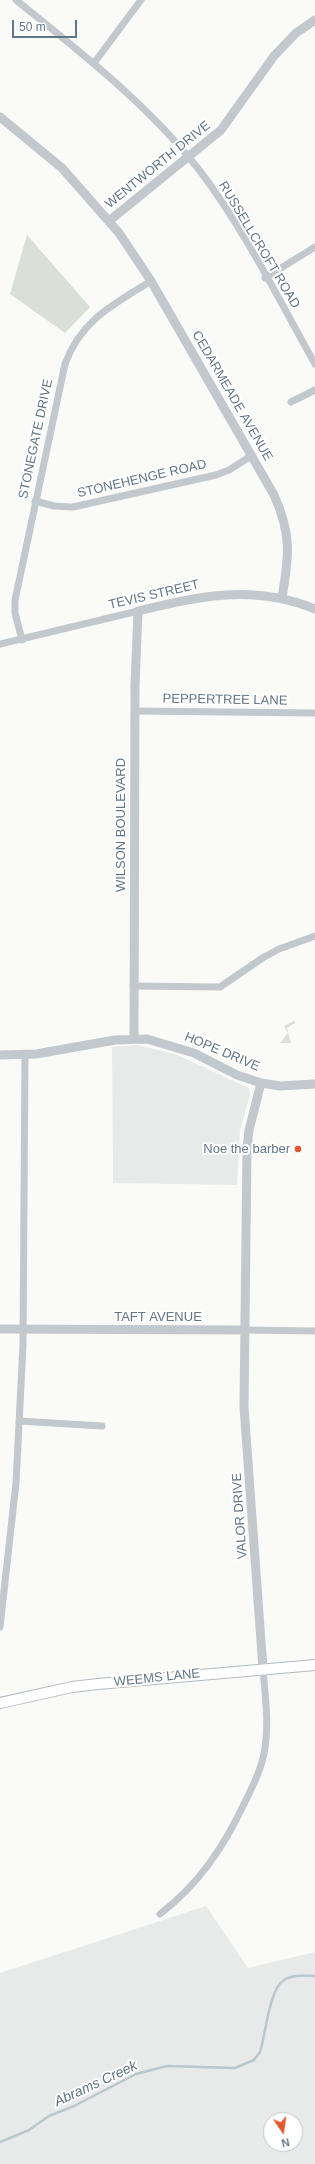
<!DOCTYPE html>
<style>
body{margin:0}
#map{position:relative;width:315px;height:2164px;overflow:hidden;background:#fafaf8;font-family:Arial,sans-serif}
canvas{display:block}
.north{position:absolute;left:263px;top:2112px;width:40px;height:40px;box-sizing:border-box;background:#fff;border:1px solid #c1c8cd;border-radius:50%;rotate:167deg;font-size:11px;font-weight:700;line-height:16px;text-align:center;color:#657683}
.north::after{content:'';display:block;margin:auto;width:14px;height:18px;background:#e4572e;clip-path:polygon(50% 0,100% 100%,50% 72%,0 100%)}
.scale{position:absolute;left:12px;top:20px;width:65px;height:18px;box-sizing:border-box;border:2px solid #657683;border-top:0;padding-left:5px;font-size:12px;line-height:14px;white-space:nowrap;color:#657683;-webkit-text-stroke:3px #fff;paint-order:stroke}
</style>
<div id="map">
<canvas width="315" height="2164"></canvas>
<div class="north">N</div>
<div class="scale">50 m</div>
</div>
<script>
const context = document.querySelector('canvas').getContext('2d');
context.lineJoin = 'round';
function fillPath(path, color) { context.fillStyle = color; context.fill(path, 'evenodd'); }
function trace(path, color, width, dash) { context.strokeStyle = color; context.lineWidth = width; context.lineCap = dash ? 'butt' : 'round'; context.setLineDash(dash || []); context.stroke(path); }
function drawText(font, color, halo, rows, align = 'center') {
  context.font = font + ' Arial,sans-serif'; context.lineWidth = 4; context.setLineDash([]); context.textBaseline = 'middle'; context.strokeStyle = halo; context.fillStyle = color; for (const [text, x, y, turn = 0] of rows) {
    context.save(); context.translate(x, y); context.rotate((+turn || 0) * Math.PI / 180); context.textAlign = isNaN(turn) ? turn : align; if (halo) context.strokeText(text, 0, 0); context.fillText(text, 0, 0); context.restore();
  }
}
fillPath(new Path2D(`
 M 137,1045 L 175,1054 L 249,1088 L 250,1095 L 240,1130 L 237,1185 L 113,1183 L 112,1047 Z
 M 206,1906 L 248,1968 L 315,1952 L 315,2164 L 0,2164 L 0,1973 ZM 271,2120 L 295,2120 L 295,2144 L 271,2144 Z`), '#e8e9e9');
fillPath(new Path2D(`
 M 27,235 L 90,307 L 65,333 L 10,294 Z
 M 294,1021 L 295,1023 L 287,1028 L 291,1043 L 280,1043 L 288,1033 L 284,1026 Z`), '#dadfd7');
trace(new Path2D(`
 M 0,2142 L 29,2130 L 49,2116 L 74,2106 L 136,2074 L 167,2066 L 235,2068 L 254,2060 L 260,2052 C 266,2034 269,1989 284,1980 C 293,1974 305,1976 315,1976`), '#bbc7cb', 2.5);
const secondary = new Path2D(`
 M 0,1703 L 72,1687 L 98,1684 L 315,1665`);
trace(secondary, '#b3babf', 12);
trace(new Path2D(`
 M 16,0 C 81,53 148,104 200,171 C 244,229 279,300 315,364
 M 94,63 L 141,0
 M 265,278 L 315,247
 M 291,402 L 315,390
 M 35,501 L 54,506 L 73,507 L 216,475 L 229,470 L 251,456
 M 22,640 L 15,613 L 15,600 L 65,364 C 81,320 113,305 151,281
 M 0,644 L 138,611
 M 135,711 L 315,713
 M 133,986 L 220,987 L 264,957 L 279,949 L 315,936
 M 245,1330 L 315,1331
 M 19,1421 L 102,1426
 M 0,1627 L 16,1483 L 23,1345 L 25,1055
 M 160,1914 C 199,1884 223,1848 244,1804 C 253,1786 262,1768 265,1748 C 269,1722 265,1695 263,1669`), '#c3c8cc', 7);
trace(new Path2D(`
 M 0,117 L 62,168 L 119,233 L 151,281 L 274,495 C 292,535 289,556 282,598
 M 109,221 L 221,130 L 274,56 L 296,33 L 315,20
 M 134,1038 L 135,686 L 138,611 C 200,596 253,584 315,609
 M 0,1055 L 36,1054 L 115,1040 L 147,1039 L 194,1053 L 237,1075 L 261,1083 L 280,1086 L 315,1084
 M 261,1083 L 249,1130 L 247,1149 L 244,1407 L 263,1669
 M 0,1329 L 245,1330`), '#c3c8cc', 9);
trace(secondary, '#fff', 10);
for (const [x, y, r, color] of [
 [298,1149,4,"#e4572e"]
]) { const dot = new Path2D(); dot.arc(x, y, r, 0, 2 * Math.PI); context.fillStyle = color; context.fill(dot); trace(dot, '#fff', 1.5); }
drawText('13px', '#657683', '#fff', [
 ["WENTWORTH DRIVE",158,165,-39],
 ["RUSSELLCROFT ROAD",259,245,59],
 ["CEDARMEADE AVENUE",232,396,60],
 ["STONEGATE DRIVE",36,439,-78],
 ["STONEHENGE ROAD",142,479,-13],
 ["TEVIS STREET",154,595,-13],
 ["PEPPERTREE LANE",225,700,1],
 ["WILSON BOULEVARD",121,825,-90],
 ["HOPE DRIVE",222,1052,23],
 ["TAFT AVENUE",158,1317],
 ["VALOR DRIVE",240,1516,-94],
 ["WEEMS LANE",157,1678,-6]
]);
drawText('13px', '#657683', '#fff', [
 ["Noe the barber",290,1149]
], 'right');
drawText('italic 14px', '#60757c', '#fff', [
 ["Abrams Creek",96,2084,-25]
]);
</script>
